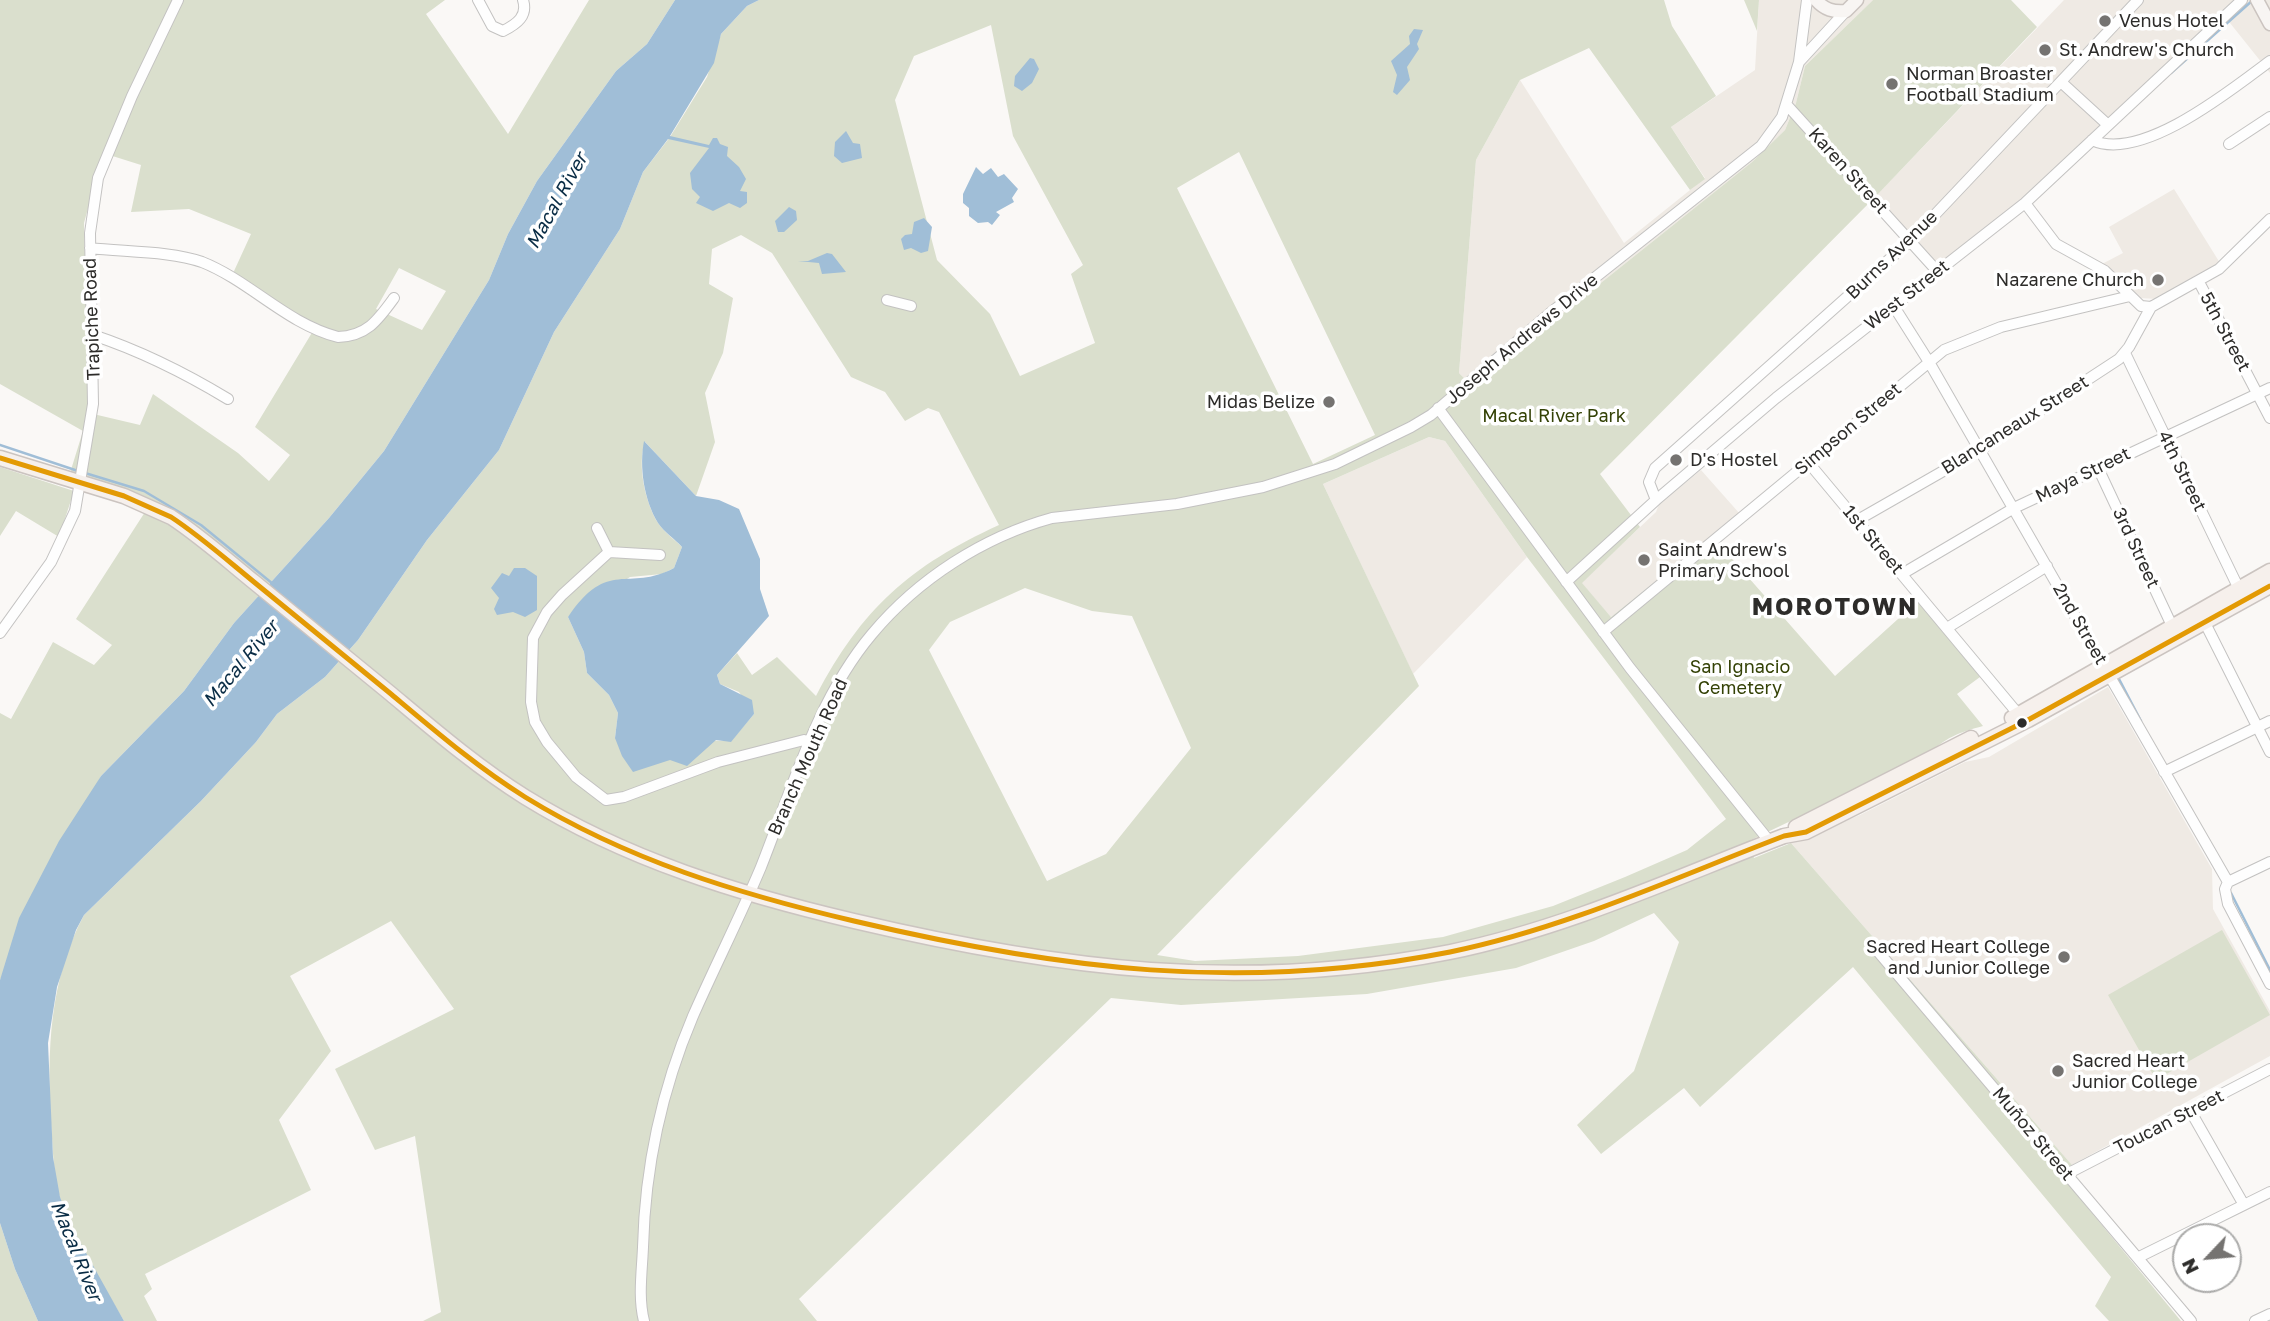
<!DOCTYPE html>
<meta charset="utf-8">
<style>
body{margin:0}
#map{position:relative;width:2270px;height:1321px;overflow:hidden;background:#faf8f6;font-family:"Golos Text",sans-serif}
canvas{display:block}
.north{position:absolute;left:2172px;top:1223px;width:70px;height:70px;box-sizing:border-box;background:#fff;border:2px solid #ababaa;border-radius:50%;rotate:244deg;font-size:19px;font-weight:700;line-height:28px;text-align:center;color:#2d2c2a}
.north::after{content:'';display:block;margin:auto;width:24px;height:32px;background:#757371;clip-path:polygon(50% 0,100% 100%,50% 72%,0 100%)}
</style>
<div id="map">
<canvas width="2270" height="1321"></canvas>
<div class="north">N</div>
</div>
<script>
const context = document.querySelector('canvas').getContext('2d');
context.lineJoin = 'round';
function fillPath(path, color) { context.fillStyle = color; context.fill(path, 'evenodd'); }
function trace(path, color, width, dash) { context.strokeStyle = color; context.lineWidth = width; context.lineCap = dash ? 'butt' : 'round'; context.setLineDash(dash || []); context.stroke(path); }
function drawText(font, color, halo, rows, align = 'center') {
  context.font = font + ' "Golos Text",sans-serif'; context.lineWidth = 7; context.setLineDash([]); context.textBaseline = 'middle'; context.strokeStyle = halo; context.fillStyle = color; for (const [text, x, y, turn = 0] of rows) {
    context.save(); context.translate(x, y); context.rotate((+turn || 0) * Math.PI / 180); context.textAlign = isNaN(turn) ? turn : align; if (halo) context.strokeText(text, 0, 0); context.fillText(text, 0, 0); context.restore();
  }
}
fillPath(new Path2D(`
 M 1759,0 L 1873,0 L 1805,66 L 1796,103 L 1785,130 L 1752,162 L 1472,386 L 1459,373 L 1476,160 L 1520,80 L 1624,243 L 1705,178 L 1671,127 L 1755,70 Z
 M 2064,0 L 2270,0 L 2270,73 L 2226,18 L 2003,220 L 1935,272 L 1874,198 Z
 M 2174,189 L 2220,263 L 2156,299 L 2141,298 L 2102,264 L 2123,253 L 2109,227 Z
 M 1429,437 L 1445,441 L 1527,557 L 1413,674 L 1323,484 Z
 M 1701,470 L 1740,514 L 1611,617 L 1581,583 L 1656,512 L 1659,504 Z
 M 2108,687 L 2212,869 L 2213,909 L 2270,1011 L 2270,1056 L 2072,1165 L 1791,843 L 1860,815 L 1965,762 L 1989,757 Z`), '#efeae4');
fillPath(new Path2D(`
 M 0,0 L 445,0 L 426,14 L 508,134 L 589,0 L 675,0 L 647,44 L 616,71 L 537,181 L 508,234 L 489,280 L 384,451 L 329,518 L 234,623 L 184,691 L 101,776 L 0,980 L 0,713 L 11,719 L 53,642 L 94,665 L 112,645 L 76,619 L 145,512 L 180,531 L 212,556 L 221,546 C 172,506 131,487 70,473 L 83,431 L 0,384 ZM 103,153 L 141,165 L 131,212 L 189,209 L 251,234 L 229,282 L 313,331 L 255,427 L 290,455 L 269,481 L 238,453 L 153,394 L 140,425 L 89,413 L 84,223 ZM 399,268 L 446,291 L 422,330 L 376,309 Z
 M 759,0 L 1664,0 L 1672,26 L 1716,96 L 1671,127 L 1705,179 L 1690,190 L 1589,48 L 1520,80 L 1476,160 L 1459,373 L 1472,386 L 1752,162 L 1785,130 L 1796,103 L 1805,66 L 1873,0 L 2011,0 L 2037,27 L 1879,193 L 1600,474 L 1640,527 L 1582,583 L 1611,617 L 1712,536 L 1835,676 L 1919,600 L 1980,677 L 1957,694 L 1983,726 C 1960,732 1944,738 1928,755 L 1751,840 L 1754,858 L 1791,843 L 2072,1165 L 2059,1173 L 2181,1321 L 2109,1321 L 2095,1306 L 2111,1277 L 1853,967 L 1700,1107 L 1684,1088 L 1601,1154 L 1577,1125 L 1634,1071 L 1679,942 L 1654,913 L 1594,941 L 1516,968 L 1367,994 L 1181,1005 L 1111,998 L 799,1299 L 817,1321 L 423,1321 L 441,1312 L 415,1136 L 375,1150 L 335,1069 L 454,1009 L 391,921 L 290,976 L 331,1051 L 279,1120 L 311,1190 L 145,1274 L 152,1289 L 144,1296 L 157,1321 L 124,1321 C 102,1282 72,1241 60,1198 C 53,1174 53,1148 51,1124 C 47,1052 49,980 84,915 L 201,801 L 256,742 L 277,714 L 325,677 L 358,640 L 427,540 L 499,450 L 554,332 L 620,229 L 643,172 L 670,137 L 707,77 L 721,34 L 747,6 ZM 991,25 L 1013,136 L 1083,265 L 1071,274 L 1095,343 L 1020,376 L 990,314 L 937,260 L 895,100 L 914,56 ZM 1239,152 L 1375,435 L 1313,464 L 1177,188 ZM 741,235 L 772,253 L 851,377 L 885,392 L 905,421 L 928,408 L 939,412 L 999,525 C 910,566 862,608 816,696 L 777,657 L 752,675 L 737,653 L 717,675 L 720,684 L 739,692 L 754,714 L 731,741 L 615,738 L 618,713 L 609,695 L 587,673 L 584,652 L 568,617 L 630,577 L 662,574 L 674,568 L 682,547 C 675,540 664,532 658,523 C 645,502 637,465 645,442 L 696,496 L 715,442 L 705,393 L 723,353 L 733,298 L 709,284 L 712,249 ZM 1429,437 L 1445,441 L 1527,557 L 1726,819 L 1687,850 L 1625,877 L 1553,906 L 1443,937 L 1298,956 L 1195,961 L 1157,955 L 1419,686 L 1323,484 ZM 1025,588 L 1092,611 L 1132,616 L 1191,748 L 1106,854 L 1047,881 L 929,650 L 950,622 Z
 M 1744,0 L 1759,0 L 1757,31 Z
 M 0,467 L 74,491 L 59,537 L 16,511 L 0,536 Z
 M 2222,930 L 2270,1015 L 2156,1080 L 2108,995 Z
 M 0,1223 L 15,1269 L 38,1321 L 0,1321 Z`), '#dadfcd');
fillPath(new Path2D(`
 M 675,0 L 759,0 L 747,6 L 721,34 L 714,63 L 670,136 L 709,145 L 713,138 L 717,138 L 720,144 L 728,147 L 727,156 L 739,167 L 746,179 L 740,191 L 747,192 L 747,203 L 740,208 L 729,203 L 713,211 L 696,203 L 700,197 L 692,189 L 690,173 L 709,148 L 668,139 L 643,172 L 620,229 L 554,332 L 499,450 L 427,540 L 358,640 L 325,677 L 277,714 L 256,742 L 201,801 L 84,915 L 76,930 L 57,987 L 48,1043 L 53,1157 L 60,1197 L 71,1226 L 124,1321 L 38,1321 L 15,1269 L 0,1223 L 0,980 L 19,918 L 59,841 L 101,776 L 184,691 L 234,623 L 329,518 L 384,451 L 489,280 L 508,234 L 537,181 L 616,71 L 647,44 Z
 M 1414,29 L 1423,30 L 1417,44 L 1419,49 L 1407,67 L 1410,80 L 1397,95 L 1393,92 L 1397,75 L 1391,61 L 1410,44 L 1409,36 Z
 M 1030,58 L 1034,59 L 1039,69 L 1032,83 L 1022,91 L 1014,86 L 1015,76 Z
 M 846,131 L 853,143 L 860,144 L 862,158 L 842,163 L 834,156 L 835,142 Z
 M 976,167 L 983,174 L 991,168 L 998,177 L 1004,174 L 1018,189 L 1012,198 L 1014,202 L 996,212 L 1000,215 L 992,225 L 988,222 L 978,223 L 969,216 L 969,208 L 963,203 L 963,194 Z
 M 789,207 L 796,211 L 797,220 L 784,232 L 778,232 L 775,221 Z
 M 924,218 L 932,227 L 928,251 L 921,253 L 911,248 L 904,250 L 901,239 L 905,235 L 912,234 L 914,222 Z
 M 827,253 L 832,254 L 846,272 L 822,274 L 819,263 L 798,261 L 808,261 Z
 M 644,441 L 696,496 L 719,500 L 739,509 L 760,559 L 760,589 L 769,616 L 717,675 L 720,684 L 752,700 L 754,714 L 731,742 L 716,740 L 687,766 L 670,760 L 633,772 L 622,756 L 615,738 L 618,713 L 609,695 L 587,673 L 584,652 L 568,617 C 609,557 627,593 674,568 L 682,547 C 675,539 664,532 658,523 C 644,500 639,467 644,441 Z
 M 514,568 L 525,568 L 537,576 L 537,610 L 525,617 L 513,612 L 497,615 L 494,609 L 499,598 L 491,588 L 502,573 L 509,576 Z`), '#a0bed7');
trace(new Path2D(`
 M 2171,73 L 2253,0
 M 0,445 L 78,471
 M 85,473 L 144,491 L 201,525 L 273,584
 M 2118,677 L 2141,721
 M 2231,893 L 2270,970`), '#a0bed7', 2.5);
const minor = new Path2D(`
 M 478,0 L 492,26 L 503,31 C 517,24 528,16 523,0
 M 1799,62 L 1807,0
 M 2061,82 L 2108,125
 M 1786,104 L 1937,271
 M 2092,140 C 2141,163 2231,90 2270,61
 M 2229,144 L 2270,117
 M 2025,203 L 2056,244 L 2105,271 L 2141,306 L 2151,307
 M 90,248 C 124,252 171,251 202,262 C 250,281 287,324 338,337 C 367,336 378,320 394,298
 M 2199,282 L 2270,418
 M 887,300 L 911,306
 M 1893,305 L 1929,362 L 2228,882 L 2225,889 L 2228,904 L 2270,984
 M 2151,307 L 2219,269 L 2270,219
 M 93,335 C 141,351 185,373 228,399
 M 2125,353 L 2239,589
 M 1438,408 L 1630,668 L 1770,842
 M 1808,462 L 2019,715
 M 2098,468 L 2173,628
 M 1656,500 L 1649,482 L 1655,468 L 1911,240 L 2138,0
 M 1856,521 L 1980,450 L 2119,359 L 2129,347 L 2151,307
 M 597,528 L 609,552 L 562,595 L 547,612 L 533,638 L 531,702 L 535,722 L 547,742 L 576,777 L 606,800 L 624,797 L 718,762 L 804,740 L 811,742
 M 609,552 L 660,555
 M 1902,574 L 2014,508 L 2270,388
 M 1566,582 L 1656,500 L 1776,398 L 2025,203 L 2242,0
 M 2205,623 L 2270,752
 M 1947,628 L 2047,566
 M 1603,632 L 1944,350 L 2001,327 L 2130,296
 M 0,633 L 51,562 L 75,511 L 93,404 L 90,233 L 98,178 L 132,96 L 178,0
 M 2164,772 L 2270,721
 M 2228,882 L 2270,862
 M 1875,948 L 2191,1321
 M 2191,1112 L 2244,1205
 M 2067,1174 L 2270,1069
 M 2139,1257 L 2270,1192
 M 644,1321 C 638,1297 642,1272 643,1247 C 645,1169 662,1089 693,1016 C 715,966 740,917 761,867 C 792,789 817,699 872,634 C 918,579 983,537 1052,518 L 1177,504 L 1263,487 L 1335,464 L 1411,427 L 1431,415 L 1549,314 L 1761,146 L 1782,117 L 1799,62 L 1846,11
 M 2255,1321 L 2270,1314`);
const major = new Path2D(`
 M 1816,0 C 1825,10 1833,12 1846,11 L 1857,0
 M 2257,0 L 2270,24`);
const highway = new Path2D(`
 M 0,458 L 124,496 L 171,517 C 200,536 227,560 254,582 C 300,620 346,657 391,694 C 434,730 477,767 525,797 C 627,860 739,894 854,921 C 1058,969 1242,993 1450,952 C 1567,928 1674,878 1784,836 L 1806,832 L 2028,720 L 2270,586
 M 2012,718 L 2270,571
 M 1796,827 L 1971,738`);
trace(minor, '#c3c2c1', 12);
trace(major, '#cbc4c0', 15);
trace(highway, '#cbc4c0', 17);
trace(minor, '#fefefe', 10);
trace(major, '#f8f5f3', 12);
trace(highway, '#f6f0ec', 14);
trace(new Path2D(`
 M 0,458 L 124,496 L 171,517 C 200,536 227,560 254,582 C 300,620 346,657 391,694 C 434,730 477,767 525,797 C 627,860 739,894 854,921 C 1058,969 1242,993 1450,952 C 1567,928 1674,878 1784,836 L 1806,832 L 2028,720 L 2270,586`), '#e39a04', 5);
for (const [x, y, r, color] of [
 [2105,21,7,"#757371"],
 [2045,50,7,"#757371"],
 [1892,84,7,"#757371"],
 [2158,280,7,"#757371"],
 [1329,402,7,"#757371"],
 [1676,460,7,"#757371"],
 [1644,560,7,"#757371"],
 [2022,723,6,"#2d2c2a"],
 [2064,957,7,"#757371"],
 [2058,1071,7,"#757371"]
]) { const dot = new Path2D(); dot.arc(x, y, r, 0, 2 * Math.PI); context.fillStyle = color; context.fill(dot); trace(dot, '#fff', 2.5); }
drawText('18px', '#2d2c2a', '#fff', [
 ["Venus Hotel",2119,21],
 ["St. Andrew's Church",2059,50],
 ["Norman Broaster",1906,74],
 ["Football Stadium",1906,95],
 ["Nazarene Church",2144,280,"right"],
 ["Midas Belize",1315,402,"right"],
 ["D's Hostel",1690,460],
 ["Saint Andrew's",1658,550],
 ["Primary School",1658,571],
 ["Sacred Heart College",2050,947,"right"],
 ["and Junior College",2050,968,"right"],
 ["Sacred Heart",2072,1061],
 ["Junior College",2072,1082]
], 'left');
drawText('18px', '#2d2c2a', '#fff', [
 ["Karen Street",1848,171,48],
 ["Burns Avenue",1892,255,-44],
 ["West Street",1907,295,-38],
 ["Trapiche Road",92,319,-92],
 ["5th Street",2225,332,62],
 ["Joseph Andrews Drive",1522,339,-40],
 ["Blancaneaux Street",2015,425,-32],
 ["Simpson Street",1848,429,-40],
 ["4th Street",2182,471,64],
 ["Maya Street",2083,475,-26],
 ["1st Street",1873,540,50],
 ["3rd Street",2136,548,65],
 ["2nd Street",2080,624,60],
 ["Branch Mouth Road",808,757,-66],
 ["Toucan Street",2169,1122,-27],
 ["Muñoz Street",2033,1134,50]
]);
drawText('18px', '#344206', '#fff', [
 ["Macal River Park",1554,416],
 ["San Ignacio",1740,667],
 ["Cemetery",1740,688]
]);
drawText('italic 19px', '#092c45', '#fff', [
 ["Macal River",557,201,-61],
 ["Macal River",241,664,-50],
 ["Macal River",76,1251,68]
]);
context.letterSpacing = '2px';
drawText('bold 24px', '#2d2c2a', '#fff', [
 ["MOROTOWN",1835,607]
]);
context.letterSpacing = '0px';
</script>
